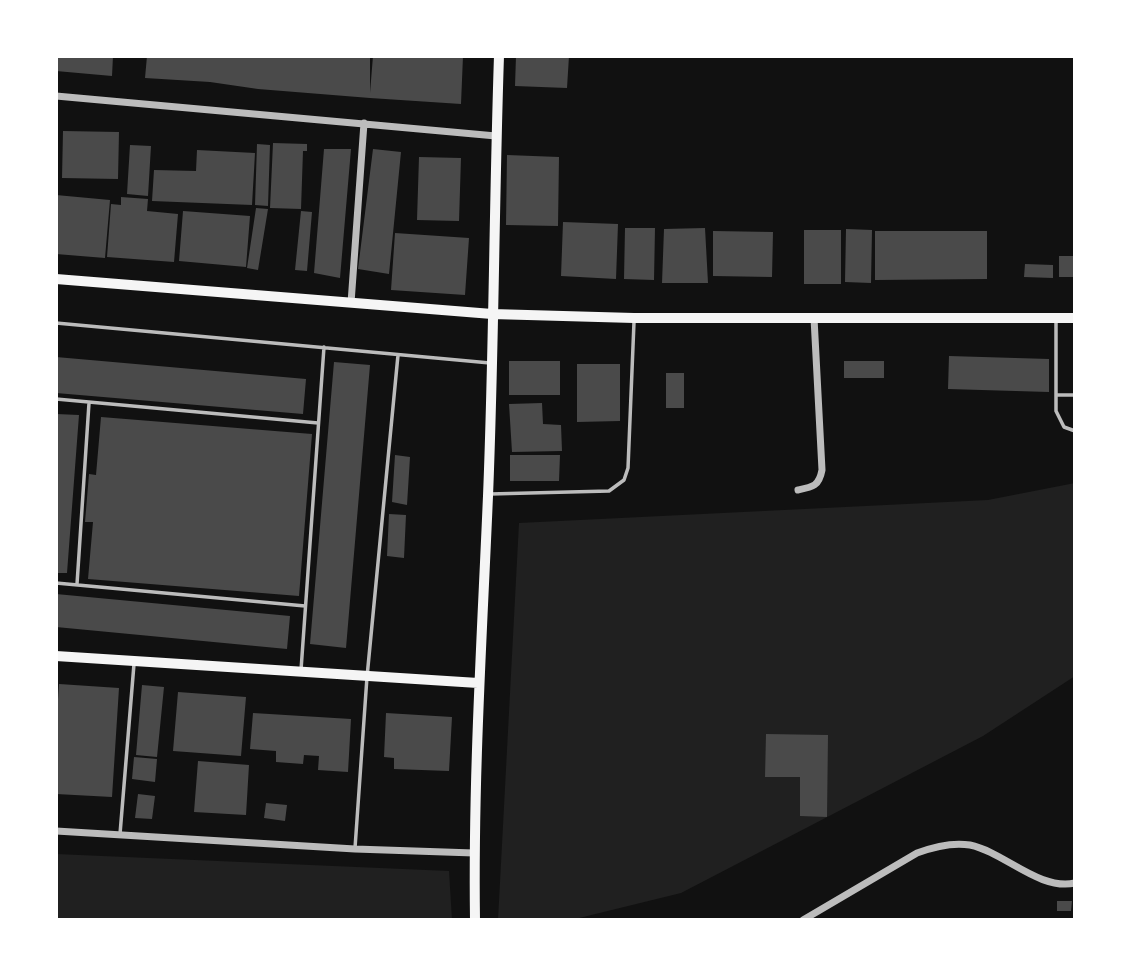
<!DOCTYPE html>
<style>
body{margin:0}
#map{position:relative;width:1131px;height:976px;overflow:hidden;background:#111;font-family:"Libre Baskerville",serif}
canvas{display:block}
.frame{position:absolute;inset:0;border:58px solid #fff;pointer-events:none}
</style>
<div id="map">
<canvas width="1131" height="976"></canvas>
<div class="frame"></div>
</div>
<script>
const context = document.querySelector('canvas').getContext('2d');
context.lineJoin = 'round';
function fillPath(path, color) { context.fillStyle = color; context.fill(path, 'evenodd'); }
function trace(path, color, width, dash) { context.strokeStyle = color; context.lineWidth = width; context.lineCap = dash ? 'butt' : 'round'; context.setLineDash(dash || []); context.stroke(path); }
fillPath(new Path2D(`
 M 1075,483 L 1075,676 L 983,736 L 681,893 L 571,920 L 498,920 L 519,523 L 988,500 Z
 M 56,854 L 449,871 L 452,920 L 56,920 Z`), '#202020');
fillPath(new Path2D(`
 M 56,56 L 113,56 L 112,76 L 56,71 Z
 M 147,56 L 370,56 L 370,93 L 373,56 L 463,56 L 461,104 L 370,98 L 258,89 L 210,82 L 145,78 Z
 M 516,56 L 569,56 L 567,88 L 515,86 Z
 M 63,131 L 119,132 L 118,179 L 62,178 Z
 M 273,143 L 307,144 L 307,151 L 303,151 L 301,209 L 270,208 Z
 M 257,144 L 270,145 L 268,206 L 255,205 Z
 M 130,145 L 151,146 L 148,196 L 127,194 Z
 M 324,149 L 351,149 L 340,278 L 314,273 Z
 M 373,149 L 401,152 L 389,274 L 358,269 Z
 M 197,150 L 255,153 L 252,205 L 152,201 L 154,170 L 196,171 Z
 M 507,155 L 559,157 L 558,226 L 506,225 Z
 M 419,157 L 461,158 L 459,221 L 417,220 Z
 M 56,195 L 110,200 L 105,258 L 56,254 Z
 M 121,197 L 148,199 L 147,211 L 178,214 L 174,262 L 107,257 L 111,204 L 121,205 Z
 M 256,208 L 268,209 L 258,270 L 247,268 Z
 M 183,211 L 250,216 L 246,267 L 179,261 Z
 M 301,211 L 312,212 L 307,271 L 295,270 Z
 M 563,222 L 618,224 L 616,279 L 561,276 Z
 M 625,228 L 655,228 L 654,280 L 624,279 Z
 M 705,228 L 708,283 L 662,283 L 664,229 Z
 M 846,229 L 872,230 L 871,283 L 845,282 Z
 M 804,230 L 841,230 L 841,284 L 804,284 Z
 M 713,231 L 773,232 L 772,277 L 713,276 Z
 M 875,231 L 987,231 L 987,279 L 875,280 Z
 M 395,233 L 469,238 L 465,295 L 391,290 Z
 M 1059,256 L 1075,256 L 1075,277 L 1059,277 Z
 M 1025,264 L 1053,265 L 1053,278 L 1024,277 Z
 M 949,356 L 1049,359 L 1049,392 L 948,389 Z
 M 56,357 L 306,379 L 303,414 L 56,393 Z
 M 509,361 L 560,361 L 560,395 L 509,395 Z
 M 844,361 L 884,361 L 884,378 L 844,378 Z
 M 334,362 L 370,365 L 346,648 L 310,644 Z
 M 577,364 L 620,364 L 620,421 L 577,422 Z
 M 666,373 L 684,373 L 684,408 L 666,408 Z
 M 542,403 L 543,424 L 561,425 L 562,451 L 512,452 L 509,404 Z
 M 56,414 L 79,415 L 67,573 L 56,573 Z
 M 101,417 L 312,434 L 299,596 L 88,579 L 93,522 L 85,522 L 89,474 L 96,475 Z
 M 395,455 L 410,457 L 407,505 L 392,502 Z
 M 510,455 L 560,455 L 559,481 L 510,481 Z
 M 389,514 L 406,515 L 404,558 L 387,556 Z
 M 56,594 L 290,616 L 287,649 L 56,627 Z
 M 59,684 L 119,688 L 112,797 L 56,794 L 56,729 Z
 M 142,685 L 164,687 L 157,757 L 136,755 Z
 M 178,692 L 246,697 L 241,756 L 173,751 Z
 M 253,713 L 351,719 L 348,772 L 318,770 L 319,756 L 304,755 L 303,764 L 276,762 L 276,751 L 250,749 Z
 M 386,713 L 452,717 L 449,771 L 394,769 L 394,758 L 384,757 Z
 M 766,734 L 828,735 L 827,817 L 800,816 L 800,777 L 765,777 Z
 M 134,757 L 157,759 L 155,782 L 132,779 Z
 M 198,761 L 249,765 L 246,815 L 194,812 Z
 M 138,794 L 155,796 L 152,819 L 135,818 Z
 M 266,803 L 287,805 L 285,821 L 264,818 Z
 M 1057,901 L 1072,901 L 1071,911 L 1057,911 Z`), '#4a4a4a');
trace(new Path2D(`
 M 1056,320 L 1056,411 L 1064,427 L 1075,431
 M 56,323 L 490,363
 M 1056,395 L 1075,395
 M 56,399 L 318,423
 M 490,494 L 609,491 L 624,480 L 628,468 L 634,322
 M 56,583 L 305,606
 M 77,584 L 89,403
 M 301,670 L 324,347
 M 120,834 L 134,664
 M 355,848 L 367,677 L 398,355`), '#bcbcbc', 3.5);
trace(new Path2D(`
 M 56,96 L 496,136
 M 351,303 L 364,123
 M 798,490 C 813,487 819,486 822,470 L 814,318
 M 56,831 L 355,849 L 474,853
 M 803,920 L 917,853 C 933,847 952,842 970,845 C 1004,852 1039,891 1075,883`), '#bcbcbc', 7);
trace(new Path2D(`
 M 56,279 L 492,314 L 634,318 L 1075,318
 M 56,656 L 478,683
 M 475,920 C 473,778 482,637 488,496 C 494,349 494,203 499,56`), '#f5f5f5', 10);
</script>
